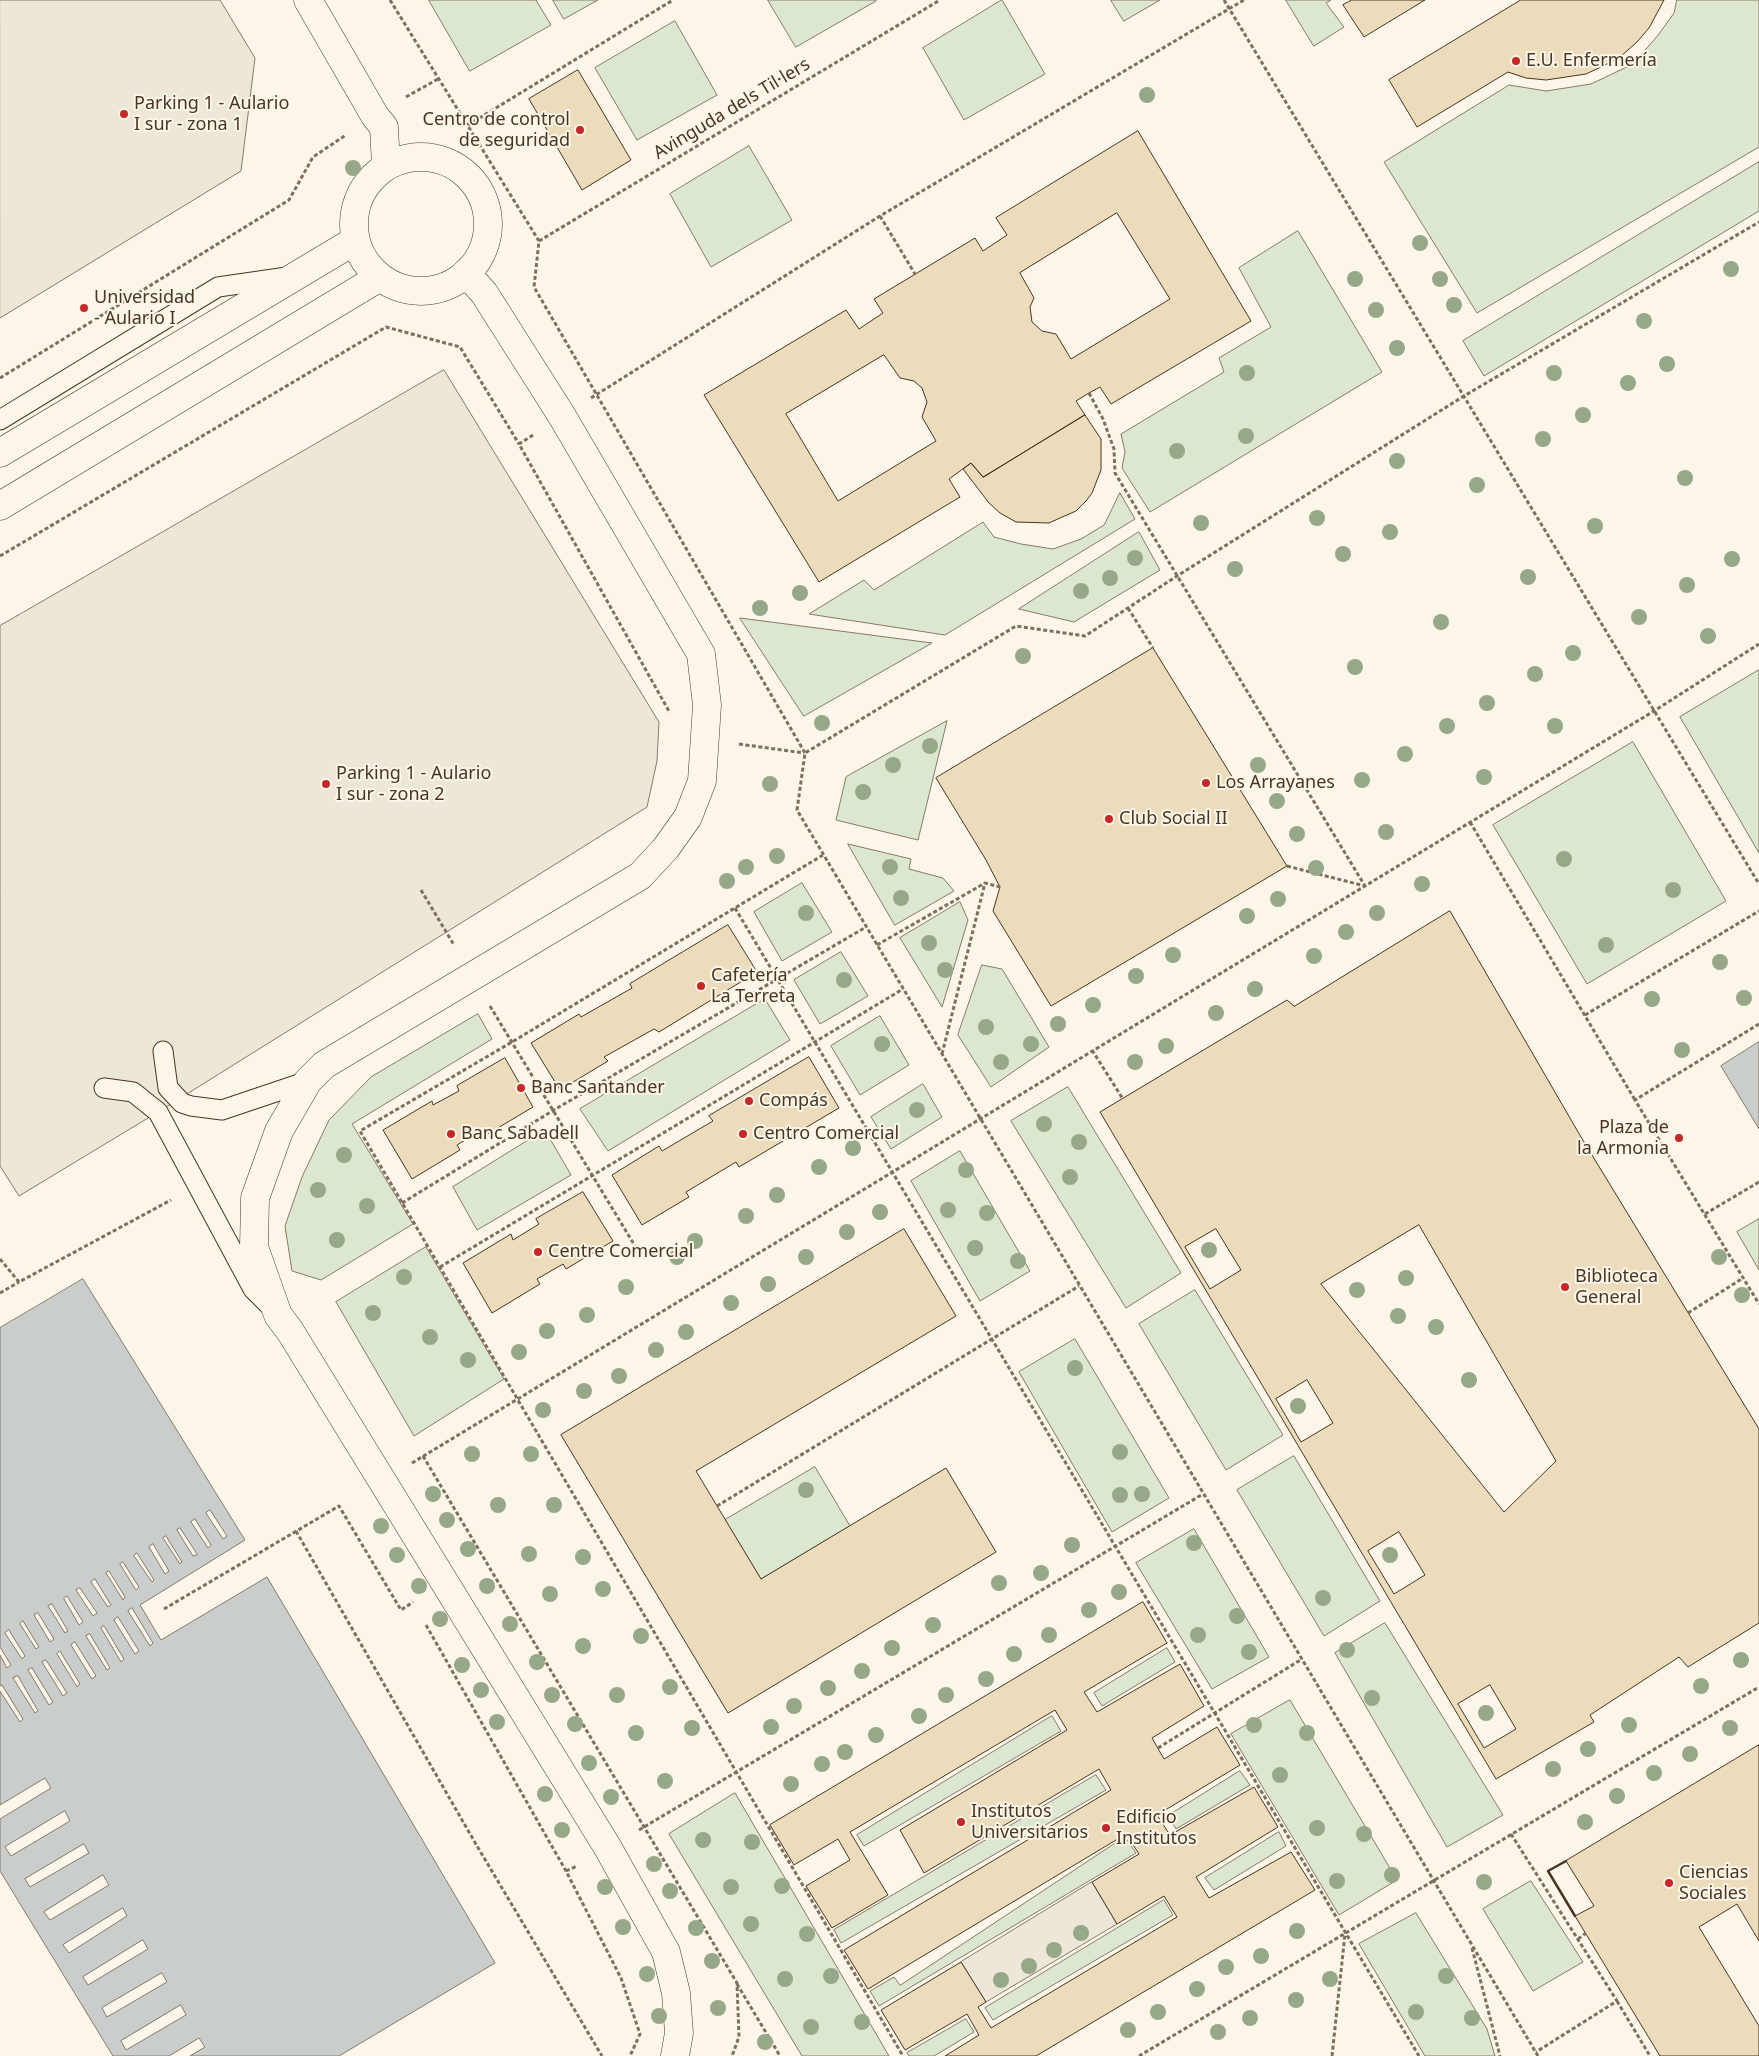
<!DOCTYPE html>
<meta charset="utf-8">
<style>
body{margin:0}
canvas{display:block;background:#fbf6e9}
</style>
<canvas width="1759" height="2056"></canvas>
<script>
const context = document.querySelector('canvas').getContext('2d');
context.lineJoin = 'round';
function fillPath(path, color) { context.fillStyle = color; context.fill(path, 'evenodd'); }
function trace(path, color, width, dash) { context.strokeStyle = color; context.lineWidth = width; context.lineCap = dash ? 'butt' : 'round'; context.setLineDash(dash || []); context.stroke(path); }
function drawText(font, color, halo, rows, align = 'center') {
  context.font = font + ' "Noto Sans",sans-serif'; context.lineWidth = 4; context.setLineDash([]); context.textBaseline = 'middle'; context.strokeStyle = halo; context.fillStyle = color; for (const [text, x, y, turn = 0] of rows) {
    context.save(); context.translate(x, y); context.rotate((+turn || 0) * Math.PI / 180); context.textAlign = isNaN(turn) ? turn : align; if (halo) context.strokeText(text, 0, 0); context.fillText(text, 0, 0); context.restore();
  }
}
const green = new Path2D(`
 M 429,0 L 536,0 L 551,25 L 470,71 Z
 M 553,0 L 598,0 L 564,19 Z
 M 768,0 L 876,0 L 876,1 L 796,47 Z
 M 1002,0 L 1045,74 L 964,120 L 923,48 Z
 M 1111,0 L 1160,0 L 1124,21 Z
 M 1286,0 L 1331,0 L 1326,3 L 1344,27 L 1314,46 Z
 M 1677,0 L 1759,0 L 1759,147 L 1477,313 L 1384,162 L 1509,85 L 1546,91 L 1591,84 L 1633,64 L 1659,34 L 1674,13 Z
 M 675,21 L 717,95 L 637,140 L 595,68 Z
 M 749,146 L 792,220 L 711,267 L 670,194 Z
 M 1759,162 L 1759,211 L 1484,376 L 1463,341 Z
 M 1298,231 L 1382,372 L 1150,512 L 1122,468 L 1125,452 L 1121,434 L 1224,372 L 1219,358 L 1271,327 L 1239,268 Z
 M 1120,493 L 1135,519 L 945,635 L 809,614 L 864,580 L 874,590 L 983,522 L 994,537 L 1021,544 L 1053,549 L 1081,539 L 1104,525 Z
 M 1139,532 L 1160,570 L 1074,622 L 1019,609 Z
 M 740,618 L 932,643 L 804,716 Z
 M 1759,670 L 1759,853 L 1680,717 Z
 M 947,721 L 918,840 L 836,820 L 846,777 Z
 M 1633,742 L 1726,901 L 1587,984 L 1493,825 Z
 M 848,844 L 911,859 L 909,869 L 943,878 L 954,891 L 895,925 Z
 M 802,883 L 832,932 L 782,961 L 754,912 Z
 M 960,902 L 968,920 L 942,1007 L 900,938 Z
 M 841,952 L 868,996 L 820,1024 L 794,980 Z
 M 982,965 L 1002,969 L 1049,1047 L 991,1087 L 958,1035 Z
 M 765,999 L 790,1040 L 608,1151 L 580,1109 Z
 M 478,1014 L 492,1039 L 352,1124 L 413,1224 L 321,1280 L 292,1271 L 285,1226 L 302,1177 L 329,1120 L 371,1077 Z
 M 880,1016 L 909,1065 L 860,1095 L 831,1046 Z
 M 923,1084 L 942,1117 L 891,1149 L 871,1117 Z
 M 1068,1087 L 1181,1273 L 1126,1308 L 1011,1121 Z
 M 545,1130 L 571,1175 L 477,1230 L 453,1187 Z
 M 960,1151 L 1030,1271 L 980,1301 L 911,1181 Z
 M 1759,1219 L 1759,1270 L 1737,1232 Z
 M 426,1247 L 504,1379 L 414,1436 L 336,1302 Z
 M 1195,1290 L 1283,1435 L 1226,1470 L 1139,1324 Z
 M 1075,1339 L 1169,1498 L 1112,1532 L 1019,1372 Z
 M 1294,1456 L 1380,1601 L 1324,1636 L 1237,1490 Z
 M 815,1467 L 850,1526 L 761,1579 L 725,1520 Z
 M 1194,1529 L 1269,1657 L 1212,1689 L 1136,1563 Z
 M 1385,1623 L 1503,1815 L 1447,1847 L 1335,1653 Z
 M 1167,1648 L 1175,1662 L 1102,1706 L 1094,1693 Z
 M 1290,1700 L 1397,1880 L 1339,1915 L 1231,1734 Z
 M 1052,1716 L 1061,1731 L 864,1846 L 857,1835 Z
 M 1240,1771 L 1250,1785 L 1176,1829 L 1168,1816 Z
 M 1096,1775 L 1106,1790 L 841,1943 L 834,1930 Z
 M 735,1793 L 889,2056 L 802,2056 L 669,1834 Z
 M 1279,1832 L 1286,1846 L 1214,1890 L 1205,1878 Z
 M 1125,1837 L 1136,1853 L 879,2006 L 870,1991 L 894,1977 L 900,1985 Z
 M 1531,1881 L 1583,1962 L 1533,1991 L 1483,1909 Z
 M 1164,1900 L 1173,1915 L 993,2020 L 985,2008 Z
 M 1416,1913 L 1487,2029 L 1495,2056 L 1425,2056 L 1359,1944 Z
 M 966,2019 L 974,2032 L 934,2056 L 909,2056 L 907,2053 Z`);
fillPath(green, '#dce7d0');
trace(green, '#887966', 1);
const parking = new Path2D(`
 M 0,0 L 220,0 L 255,58 L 241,171 L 0,318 Z
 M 444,370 L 659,722 L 657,761 L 647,807 L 158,1112 L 19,1196 L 0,1166 L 0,626 Z
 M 1092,1882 L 1117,1924 L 986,2002 L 961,1962 Z`);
fillPath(parking, '#ede7d9');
trace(parking, '#887966', 1);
const water = new Path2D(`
 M 1759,1042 L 1759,1129 L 1721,1066 Z
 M 83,1279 L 245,1540 L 140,1605 L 161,1640 L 267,1577 L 495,1963 L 339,2056 L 190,2056 L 205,2047 L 199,2038 L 169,2056 L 113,2056 L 0,1871 L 0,1819 L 51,1788 L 45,1778 L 0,1805 L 0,1691 L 20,1722 L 23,1719 L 2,1685 L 0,1686 L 0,1655 L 7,1668 L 11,1665 L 0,1647 L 0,1328 ZM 210,1510 L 227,1536 L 223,1539 L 206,1513 ZM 195,1519 L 211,1545 L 208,1548 L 191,1522 ZM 180,1528 L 197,1554 L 197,1555 L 193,1556 L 177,1530 ZM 166,1536 L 182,1562 L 180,1564 L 163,1538 ZM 153,1544 L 169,1571 L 165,1574 L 149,1547 ZM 137,1553 L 154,1580 L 152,1582 L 134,1556 ZM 123,1562 L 139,1587 L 136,1590 L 120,1564 ZM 109,1571 L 125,1597 L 123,1600 L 106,1573 ZM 95,1579 L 111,1605 L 108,1607 L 91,1582 ZM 80,1588 L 97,1613 L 93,1616 L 76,1590 ZM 67,1596 L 83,1622 L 79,1625 L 64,1599 ZM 52,1604 L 68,1631 L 65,1633 L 48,1606 ZM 132,1608 L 153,1643 L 150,1646 L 128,1611 ZM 38,1613 L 54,1639 L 50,1642 L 34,1615 ZM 118,1617 L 139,1651 L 135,1654 L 114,1620 ZM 23,1621 L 39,1647 L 36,1649 L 20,1624 ZM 104,1626 L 124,1659 L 121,1662 L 101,1628 ZM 9,1630 L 25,1656 L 22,1659 L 5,1633 ZM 90,1634 L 110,1668 L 107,1670 L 86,1636 ZM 75,1642 L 96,1676 L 92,1679 L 71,1645 ZM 60,1651 L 80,1684 L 77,1687 L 57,1654 ZM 46,1660 L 67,1693 L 63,1696 L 42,1662 ZM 32,1668 L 53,1702 L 49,1705 L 28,1670 ZM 18,1676 L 38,1711 L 35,1713 L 13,1678 ZM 65,1811 L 70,1821 L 11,1856 L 5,1847 ZM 84,1844 L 89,1853 L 30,1887 L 25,1879 ZM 103,1875 L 109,1885 L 50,1920 L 44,1912 ZM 123,1908 L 127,1916 L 69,1953 L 63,1945 ZM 143,1940 L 148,1949 L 88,1985 L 83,1977 ZM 162,1973 L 167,1982 L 107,2017 L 102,2008 ZM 181,2005 L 186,2015 L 126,2050 L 121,2041 Z`);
fillPath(water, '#c9cecd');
trace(water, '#887966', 1);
const building = new Path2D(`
 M 1352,0 L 1425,0 L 1364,37 L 1343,5 Z
 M 1521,0 L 1664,0 L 1649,28 L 1637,42 L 1620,57 L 1603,66 L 1586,74 L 1546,80 L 1526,78 L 1508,72 L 1417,127 L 1389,80 Z
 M 578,70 L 631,160 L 582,190 L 529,99 Z
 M 1138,131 L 1251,321 L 1111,404 L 1100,387 L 1089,393 L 1076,401 L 1085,415 L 983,477 L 971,463 L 949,479 L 960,497 L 819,582 L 704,395 L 846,310 L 859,329 L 883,313 L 874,299 L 975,238 L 983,251 L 1007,235 L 996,218 ZM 1117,213 L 1170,299 L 1071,359 L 1056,334 L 1042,331 L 1032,322 L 1030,307 L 1034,298 L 1020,273 ZM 884,355 L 900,378 L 914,381 L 922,388 L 927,402 L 922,417 L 936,441 L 838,501 L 786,414 Z
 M 1085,415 L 1101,439 L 1101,470 L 1092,493 L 1086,501 L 1076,511 L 1060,518 L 1049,523 L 1016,522 L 1000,513 L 989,503 L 963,469 L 971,463 L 983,477 Z
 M 1153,648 L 1287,866 L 1051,1006 L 993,911 L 1000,887 L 986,860 L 936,778 Z
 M 1450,911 L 1581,1137 L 1759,1429 L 1759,1623 L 1688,1667 L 1679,1657 L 1590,1715 L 1594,1722 L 1496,1779 L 1100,1112 L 1287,1000 L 1294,1006 ZM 1419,1225 L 1556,1461 L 1504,1512 L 1321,1284 ZM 1216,1229 L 1241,1270 L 1210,1289 L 1185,1247 ZM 1307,1380 L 1333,1423 L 1301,1442 L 1276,1399 ZM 1399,1532 L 1425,1575 L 1394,1594 L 1368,1551 ZM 1490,1685 L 1516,1729 L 1484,1748 L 1458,1704 Z
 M 728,925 L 757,972 L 659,1032 L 654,1029 L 604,1057 L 608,1061 L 560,1090 L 531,1043 L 579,1014 L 581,1017 L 632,988 L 630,984 Z
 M 809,1057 L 839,1108 L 739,1167 L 736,1162 L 686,1192 L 689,1197 L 642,1225 L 612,1175 L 659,1146 L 662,1151 L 713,1121 L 709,1116 Z
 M 505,1058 L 533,1107 L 486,1135 L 482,1130 L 457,1145 L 460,1150 L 412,1179 L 383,1130 L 432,1101 L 433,1105 L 459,1091 L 457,1086 Z
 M 583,1192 L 613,1241 L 566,1269 L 563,1264 L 537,1279 L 540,1284 L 492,1313 L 463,1263 L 511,1234 L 513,1240 L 539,1224 L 536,1219 Z
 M 904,1229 L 956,1316 L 696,1471 L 761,1579 L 946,1468 L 996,1552 L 728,1713 L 561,1435 Z
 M 1143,1602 L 1167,1643 L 1084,1692 L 1097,1712 L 1180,1664 L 1204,1706 L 1152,1738 L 1164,1759 L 1217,1727 L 1240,1765 L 1157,1815 L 1170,1835 L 1254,1787 L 1278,1827 L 1196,1877 L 1209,1898 L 1291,1852 L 1315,1890 L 1036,2056 L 945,2056 L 979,2035 L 967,2014 L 905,2050 L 881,2010 L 961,1962 L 986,2002 L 978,2007 L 991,2028 L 1177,1917 L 1164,1896 L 1117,1924 L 1092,1882 L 1139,1854 L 1126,1834 L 868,1989 L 844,1950 L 1111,1790 L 1099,1769 L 924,1873 L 900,1830 L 1067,1730 L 1055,1710 L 850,1832 L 888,1895 L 832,1928 L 806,1886 L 850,1860 L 838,1839 L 794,1865 L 770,1825 Z
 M 1759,1745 L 1759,1941 L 1737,1904 L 1699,1927 L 1759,2026 L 1759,2056 L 1660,2056 L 1575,1916 L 1594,1906 L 1566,1861 Z`);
fillPath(building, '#ecdcbc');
trace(building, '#4a3520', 1);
const service = new Path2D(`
 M 0,420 L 218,287 L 287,277
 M 163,1051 L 168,1088 L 182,1103 L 191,1106 L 222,1110 L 308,1081
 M 104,1088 L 133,1092 L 158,1112 L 253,1289 L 272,1308`);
const tertiary = new Path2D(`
 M 308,0 L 375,116 L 384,127 L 386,166
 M354 224a67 67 0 1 1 134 0a67 67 0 1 1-134 0Z
 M 466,273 L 484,293 L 562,416 L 701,654 L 707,705 L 702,781 L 688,817 L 666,848 L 640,876 L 324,1065 L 308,1081 L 279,1131 L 255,1198 L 254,1247 L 278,1315 L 290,1331 L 608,1848 L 666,1952 L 676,1993 L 679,2033 L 675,2056
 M 0,453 L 356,240
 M 0,506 L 380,277`);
trace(service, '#4a3520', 21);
trace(tertiary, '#4a3520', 29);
trace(new Path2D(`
 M 390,0 L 539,241 L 534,287 L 805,753
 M 1224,0 L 1759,884
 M 406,97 L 438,79
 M 468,125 L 673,0
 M 880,216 L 915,274
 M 539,241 L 940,0
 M 0,378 L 289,200 L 313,157 L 346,135
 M 1089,393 L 1103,419 L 1114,449 L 1115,473 L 1365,886
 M 591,398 L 880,216 L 1244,0
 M 533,435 L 519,444 L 670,713
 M 0,556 L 386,327 L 460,347 L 519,444
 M 1128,608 L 1153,648
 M 739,744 L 804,753
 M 1470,822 L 1635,1100
 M 823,855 L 512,1042 L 360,1131 L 903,2056
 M 1287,866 L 1365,886
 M 421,890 L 454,945
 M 735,908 L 1419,2056
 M 877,945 L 985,883 L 1000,887
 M 490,1006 L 635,1246
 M 1585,1015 L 1759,911
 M 1759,1024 L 1635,1100 L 1759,1304
 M 1092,1050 L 1123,1099
 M 942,1054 L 985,883
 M 402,1203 L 554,1110 L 866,927
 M 1705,1214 L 1759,1182
 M 0,1259 L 19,1282 L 171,1200
 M 440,1267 L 903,989
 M 0,1293 L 19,1282
 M 1688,1313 L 1743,1278
 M 423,1456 L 737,1983 L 739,2037 L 732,2056
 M 412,1463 L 1654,711 L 1759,644
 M 717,1506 L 1079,1286
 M 296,1531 L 477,1846 L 602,2056
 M 164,1609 L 339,1506 L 401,1610 L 413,1602
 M 426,1625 L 566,1871 L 621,1978 L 640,2034 L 630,2056
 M 1158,1748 L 1302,1659
 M 639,1830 L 1203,1494
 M 1511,1834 L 1617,2001 L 1536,2052
 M 566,1871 L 577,1866
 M 1578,1939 L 1586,1933
 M 1472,1948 L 1500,2056
 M 737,1984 L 780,2056
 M 1617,2001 L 1650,2056
 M 1139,2056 L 1759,1687
 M 1332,2056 L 1345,1934
 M 1538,2056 L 797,810 L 805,753 L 1016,626 L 1085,636 L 1177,576 L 1464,396 L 1759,222`), '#7f6f5c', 3, [4, 2.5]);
trace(service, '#fbf6e9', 19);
trace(tertiary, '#fbf6e9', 28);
trace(new Path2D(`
 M 1566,1861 L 1548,1871 L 1575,1916`), '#4a3520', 2.5);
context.fillStyle = '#96a887';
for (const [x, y] of [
 [1147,95],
 [353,168],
 [1420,243],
 [1731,269],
 [1355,279],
 [1440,279],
 [1454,305],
 [1376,310],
 [1644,321],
 [1397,348],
 [1667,364],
 [1247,373],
 [1554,373],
 [1628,383],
 [1583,415],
 [1246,436],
 [1543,439],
 [1177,451],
 [1397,461],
 [1685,478],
 [1477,485],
 [1317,518],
 [1201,523],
 [1595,526],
 [1390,532],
 [1343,554],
 [1135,558],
 [1732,559],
 [1235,569],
 [1528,577],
 [1110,578],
 [1687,585],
 [1081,591],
 [800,593],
 [760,608],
 [1639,617],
 [1441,622],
 [1708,636],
 [1573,653],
 [1023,656],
 [1355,667],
 [1535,674],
 [1487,703],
 [822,723],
 [1447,726],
 [1555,726],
 [930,746],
 [1405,754],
 [893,765],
 [1258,765],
 [1484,777],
 [1362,780],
 [770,784],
 [863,792],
 [1277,801],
 [1386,832],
 [1297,834],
 [777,856],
 [1564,859],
 [746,867],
 [890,867],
 [1316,868],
 [727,881],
 [1422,884],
 [1673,890],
 [901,898],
 [1278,899],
 [806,913],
 [1377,913],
 [1247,916],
 [1346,932],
 [929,943],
 [1606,945],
 [1173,955],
 [1314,956],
 [1720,962],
 [945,970],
 [1136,976],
 [844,980],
 [1255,989],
 [1744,998],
 [1652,999],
 [1093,1005],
 [1216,1013],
 [1058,1024],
 [986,1027],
 [882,1044],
 [1031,1044],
 [1166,1046],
 [1682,1050],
 [1001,1062],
 [1135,1062],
 [917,1110],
 [1044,1124],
 [1079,1142],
 [853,1148],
 [344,1155],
 [819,1167],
 [966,1170],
 [1070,1177],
 [318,1190],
 [777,1195],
 [367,1206],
 [948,1210],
 [880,1212],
 [987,1213],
 [746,1216],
 [847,1232],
 [337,1240],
 [695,1241],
 [975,1248],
 [1209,1250],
 [677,1257],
 [806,1257],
 [1719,1257],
 [1018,1261],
 [404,1277],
 [1406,1278],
 [768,1284],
 [626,1287],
 [1357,1290],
 [1742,1295],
 [731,1303],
 [373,1313],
 [587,1315],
 [1398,1316],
 [1436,1327],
 [547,1331],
 [686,1332],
 [430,1337],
 [656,1350],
 [519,1352],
 [468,1360],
 [1075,1368],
 [619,1376],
 [1469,1380],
 [584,1391],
 [1298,1406],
 [543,1410],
 [1120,1452],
 [472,1454],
 [531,1454],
 [806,1490],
 [433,1494],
 [1142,1494],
 [1120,1495],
 [498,1505],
 [554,1505],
 [447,1520],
 [381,1526],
 [1194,1543],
 [1072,1545],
 [468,1549],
 [529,1554],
 [397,1555],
 [1390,1555],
 [583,1557],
 [1041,1573],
 [999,1583],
 [419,1586],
 [487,1586],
 [603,1589],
 [1119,1592],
 [550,1594],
 [1323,1598],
 [1089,1610],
 [1237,1616],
 [440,1619],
 [510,1624],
 [933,1625],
 [1049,1635],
 [1198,1635],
 [641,1636],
 [583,1646],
 [892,1648],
 [1347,1650],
 [1249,1652],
 [1014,1654],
 [1741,1660],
 [537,1662],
 [462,1665],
 [862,1671],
 [986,1679],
 [1701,1686],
 [670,1687],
 [828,1688],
 [481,1690],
 [552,1695],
 [617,1695],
 [946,1695],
 [1372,1698],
 [794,1706],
 [1486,1713],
 [919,1716],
 [497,1722],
 [575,1724],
 [1254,1725],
 [1629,1725],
 [771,1727],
 [692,1728],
 [1730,1728],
 [636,1733],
 [1307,1733],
 [876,1735],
 [1588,1749],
 [845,1752],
 [1690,1754],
 [589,1763],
 [822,1764],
 [1553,1769],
 [1654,1773],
 [1280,1775],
 [665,1781],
 [791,1784],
 [545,1794],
 [1617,1796],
 [611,1797],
 [1585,1822],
 [1317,1828],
 [562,1830],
 [1364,1834],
 [703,1840],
 [752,1842],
 [654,1864],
 [1392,1875],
 [1337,1881],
 [1484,1882],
 [782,1886],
 [605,1887],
 [731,1887],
 [670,1891],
 [751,1924],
 [623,1927],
 [696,1928],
 [1297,1931],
 [1081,1933],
 [807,1934],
 [1054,1950],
 [1261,1956],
 [712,1961],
 [1029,1966],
 [1226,1967],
 [647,1974],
 [831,1976],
 [1446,1976],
 [785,1979],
 [1330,1979],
 [1001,1980],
 [1197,1989],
 [1296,2000],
 [718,2008],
 [1158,2012],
 [1416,2012],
 [659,2016],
 [1250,2018],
 [1472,2018],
 [862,2022],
 [811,2027],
 [1128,2030],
 [1218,2032],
 [765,2042]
]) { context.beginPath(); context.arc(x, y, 8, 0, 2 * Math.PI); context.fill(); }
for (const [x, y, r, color] of [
 [1516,61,5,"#c62828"],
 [124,114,5,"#c62828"],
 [580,130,5,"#c62828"],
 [84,308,5,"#c62828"],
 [1206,783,5,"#c62828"],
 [326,784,5,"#c62828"],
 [1109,819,5,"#c62828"],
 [701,986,5,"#c62828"],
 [521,1088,5,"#c62828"],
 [749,1101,5,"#c62828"],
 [451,1134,5,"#c62828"],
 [743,1134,5,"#c62828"],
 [1679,1138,5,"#c62828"],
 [538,1252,5,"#c62828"],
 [1565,1287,5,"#c62828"],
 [961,1822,5,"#c62828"],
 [1106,1828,5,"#c62828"],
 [1669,1883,5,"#c62828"]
]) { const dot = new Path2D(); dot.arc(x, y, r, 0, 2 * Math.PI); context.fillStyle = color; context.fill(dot); trace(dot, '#fbf6e9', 2); }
drawText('18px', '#4a3520', '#fbf6e9', [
 ["E.U. Enfermería",1526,61],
 ["Parking 1 - Aulario",134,104],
 ["I sur - zona 1",134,125],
 ["Centro de control",570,120,"right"],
 ["de seguridad",570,141,"right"],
 ["Universidad",94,298],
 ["- Aulario I",94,319],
 ["Parking 1 - Aulario",336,774],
 ["I sur - zona 2",336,795],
 ["Los Arrayanes",1216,783],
 ["Club Social II",1119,819],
 ["Cafetería",711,976],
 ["La Terreta",711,997],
 ["Banc Santander",531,1088],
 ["Compás",759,1101],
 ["Plaza de",1669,1128,"right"],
 ["la Armonia",1669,1149,"right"],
 ["Banc Sabadell",461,1134],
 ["Centro Comercial",753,1134],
 ["Centre Comercial",548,1252],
 ["Biblioteca",1575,1277],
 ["General",1575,1298],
 ["Institutos",971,1812],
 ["Universitarios",971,1833],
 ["Edificio",1116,1818],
 ["Institutos",1116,1839],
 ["Ciencias",1679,1873],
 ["Sociales",1679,1894]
], 'left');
drawText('18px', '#4a3520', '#fbf6e9', [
 ["Avinguda dels Til·lers",732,109,-31]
]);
</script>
